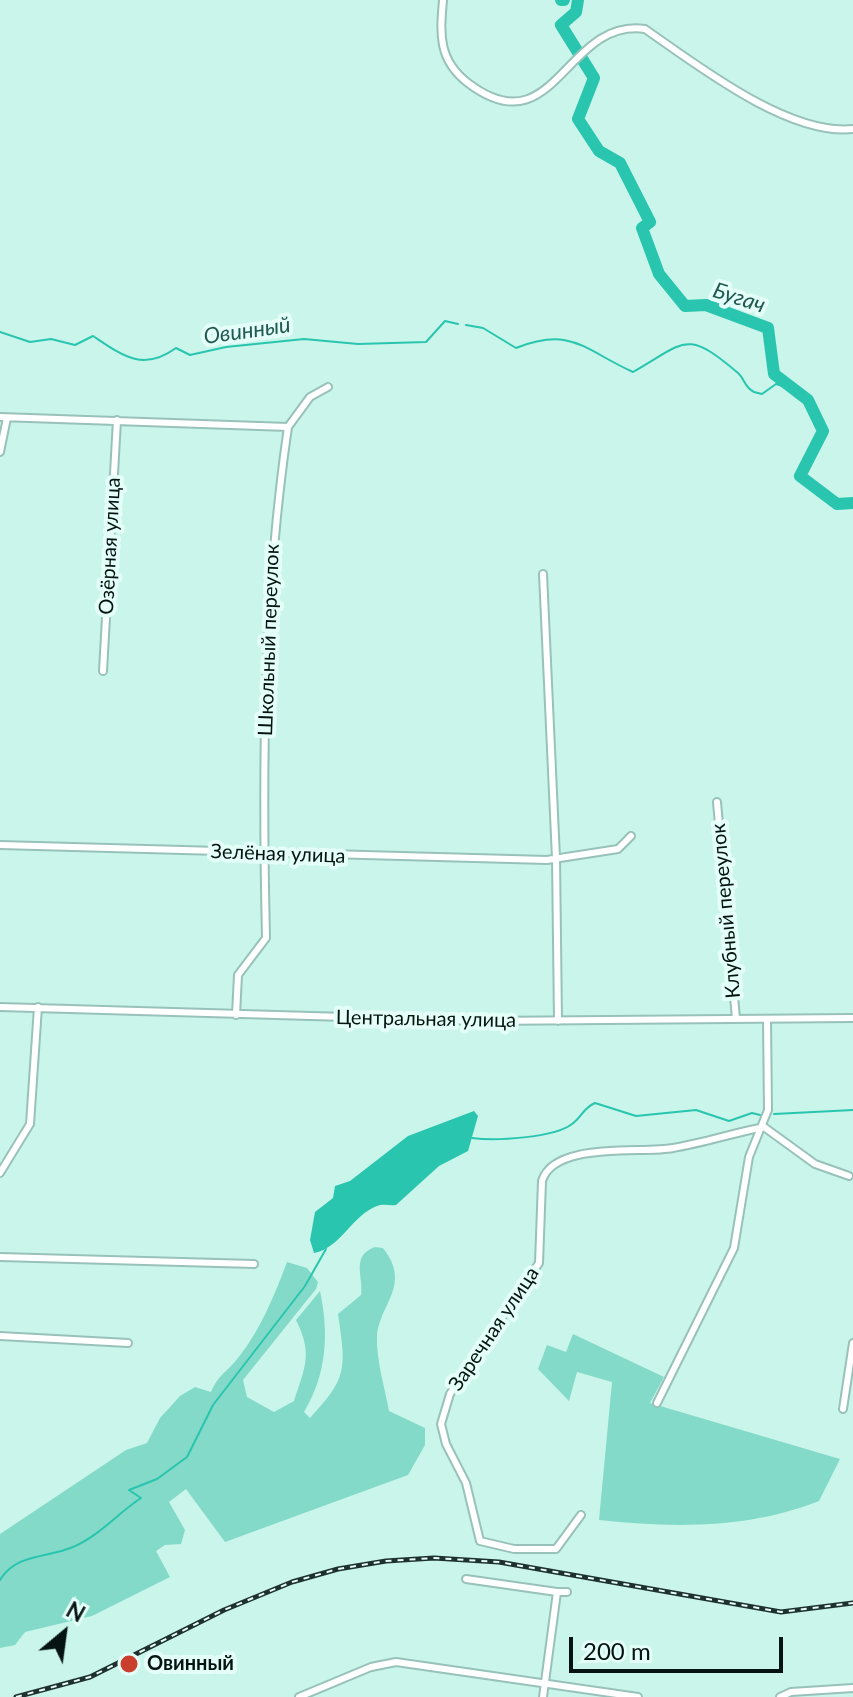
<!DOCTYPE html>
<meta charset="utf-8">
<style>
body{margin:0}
#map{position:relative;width:853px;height:1697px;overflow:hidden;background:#c9f5eb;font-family:Lato,sans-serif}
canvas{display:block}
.north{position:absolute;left:24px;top:1593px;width:80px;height:80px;-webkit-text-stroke:6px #e4fef8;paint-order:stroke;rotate:29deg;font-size:22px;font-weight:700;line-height:32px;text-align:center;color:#051412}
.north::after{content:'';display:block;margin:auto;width:28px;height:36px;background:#051412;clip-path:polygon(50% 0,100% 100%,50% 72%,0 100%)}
.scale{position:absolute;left:569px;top:1637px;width:214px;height:36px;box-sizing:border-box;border:4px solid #051412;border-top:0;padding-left:10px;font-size:24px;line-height:28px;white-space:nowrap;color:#051412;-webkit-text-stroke:6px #e4fef8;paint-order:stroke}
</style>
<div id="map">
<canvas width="853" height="1697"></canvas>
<div class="north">N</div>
<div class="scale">200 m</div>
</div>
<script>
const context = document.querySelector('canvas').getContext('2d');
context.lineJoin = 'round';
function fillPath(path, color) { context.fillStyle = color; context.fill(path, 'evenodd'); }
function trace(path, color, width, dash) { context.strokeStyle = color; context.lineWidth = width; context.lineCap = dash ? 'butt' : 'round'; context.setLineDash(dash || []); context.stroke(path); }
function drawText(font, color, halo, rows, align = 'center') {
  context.font = font + ' Lato,sans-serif'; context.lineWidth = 8; context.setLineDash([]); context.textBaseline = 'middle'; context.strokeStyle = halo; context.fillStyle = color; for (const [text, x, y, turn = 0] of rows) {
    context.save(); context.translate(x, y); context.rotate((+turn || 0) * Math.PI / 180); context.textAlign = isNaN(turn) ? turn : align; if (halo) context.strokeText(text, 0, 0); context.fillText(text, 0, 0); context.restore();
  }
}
fillPath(new Path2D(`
 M 375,1247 L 383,1248 C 412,1285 380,1303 377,1336 C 376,1360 385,1388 389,1411 L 425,1428 L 425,1445 L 408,1475 L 225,1542 L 186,1489 L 169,1502 L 185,1530 L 181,1544 L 165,1545 L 156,1551 L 170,1577 L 92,1616 L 25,1632 L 15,1645 L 0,1648 L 0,1534 L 126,1450 L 147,1443 L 160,1418 L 180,1396 L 195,1387 L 211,1392 C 218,1375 228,1371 238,1358 C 260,1331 275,1294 287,1262 L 307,1268 L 318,1282 L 316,1289 L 243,1380 L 247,1397 L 274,1412 L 294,1401 C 305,1367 313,1354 296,1320 L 320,1291 C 329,1333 327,1374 304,1412 L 310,1418 C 348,1377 346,1369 338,1314 L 361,1295 C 364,1277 350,1256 375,1247 Z
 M 573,1334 L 664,1377 L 650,1403 L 840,1459 L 819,1501 C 748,1529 673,1528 599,1520 L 612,1382 L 577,1372 L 569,1401 L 538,1369 L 547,1345 L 566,1352 Z`), '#84dac9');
fillPath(new Path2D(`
 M 474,1111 L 478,1116 L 468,1151 L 439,1166 L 396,1205 C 389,1206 383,1203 377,1206 C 352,1215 341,1248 314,1253 L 310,1240 L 315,1212 L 333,1198 L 335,1186 L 350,1181 L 408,1136 Z`), '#29c5ae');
trace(new Path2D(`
 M 466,325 L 483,328 L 516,348 C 572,326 584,350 633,372 C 686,342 685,328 738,373 C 745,379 744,387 754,392 L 762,394 L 776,384 L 789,388
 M 0,332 L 30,342 L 51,339 L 75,345 L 93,336 C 123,356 143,372 176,348 L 190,355 L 226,347 L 304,339 L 358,344 L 426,342 L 445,321 L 458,324
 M 774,1114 L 853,1110
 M 472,1138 C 495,1141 554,1138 572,1124 C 582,1117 583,1108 595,1103 L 636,1116 L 696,1110 L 729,1121 L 752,1113 L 760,1115
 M 0,1580 C 16,1553 48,1558 73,1547 C 99,1536 118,1513 141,1498 L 129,1490 L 157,1479 L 187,1457 L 213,1405 L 305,1286 L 326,1249`), '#29c5ae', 2);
trace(new Path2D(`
 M 561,0 L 564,0
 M 578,0 L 576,12 L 561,25 L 594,78 L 578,119 L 599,151 L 620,163 L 650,222 L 642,228 L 659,274 L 685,306 L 706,305 L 768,328 L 774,374 L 808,400 L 823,431 L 800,476 L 837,504 L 853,503`), '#29c5ae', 12);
const minor = new Path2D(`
 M 443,0 C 440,34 438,60 468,83 C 555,149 565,18 645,29 C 697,65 788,136 853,129
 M 0,417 L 288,427 L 310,397 L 328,387
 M 0,452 L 7,418
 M 543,574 L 556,858 L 558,1021
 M 103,671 L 117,420
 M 717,802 L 736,1019
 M 0,845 L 547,860 L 618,849 L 631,836
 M 0,1007 L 484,1021 L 853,1018
 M 236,1015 L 238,975 L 266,938 C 262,767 263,597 288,427
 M 0,1173 L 30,1124 L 38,1007
 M 0,1257 L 254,1264
 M 0,1336 L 128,1343
 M 657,1403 L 734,1248 L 749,1157 L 768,1110 L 767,1020
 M 843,1409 L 853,1343
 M 581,1515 L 556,1549 L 514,1549 L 480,1541 L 466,1483 L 446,1444 L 441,1424 L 450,1394 L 539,1263 L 542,1181 C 554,1141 641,1154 673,1148 C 704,1143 733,1133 764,1127 L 815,1164 L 849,1176
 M 466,1579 L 557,1592
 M 299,1697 L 371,1667 L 396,1662 L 638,1697
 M 543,1697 L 557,1592 L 567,1592
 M 780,1697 L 791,1692 L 853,1688`);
trace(minor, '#98c2b9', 10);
trace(minor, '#fff', 6);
const rail = new Path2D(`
 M 16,1697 L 90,1677 L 224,1610 L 292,1582 L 338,1569 L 386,1561 L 434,1558 L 499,1562 L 781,1612 L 853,1603`);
trace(rail, '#1e312e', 5);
trace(rail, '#e4fef8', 2, [6]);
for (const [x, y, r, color] of [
 [129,1664,10,"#ca3e2d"]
]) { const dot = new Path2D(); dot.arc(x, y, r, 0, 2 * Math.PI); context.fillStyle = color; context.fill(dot); trace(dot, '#e4fef8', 3); }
drawText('20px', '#051412', '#e4fef8', [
 ["Озёрная улица",110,546,-87],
 ["Школьный переулок",269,640,-88],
 ["Зелёная улица",278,854,2],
 ["Клубный переулок",726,911,-95],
 ["Центральная улица",426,1019,1],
 ["Заречная улица",494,1329,-56]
]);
drawText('bold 20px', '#051412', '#e4fef8', [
 ["Овинный",147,1664]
], 'left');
drawText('italic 22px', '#205a51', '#e4fef8', [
 ["Бугач",739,298,18],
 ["Овинный",247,331,-8]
]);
</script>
